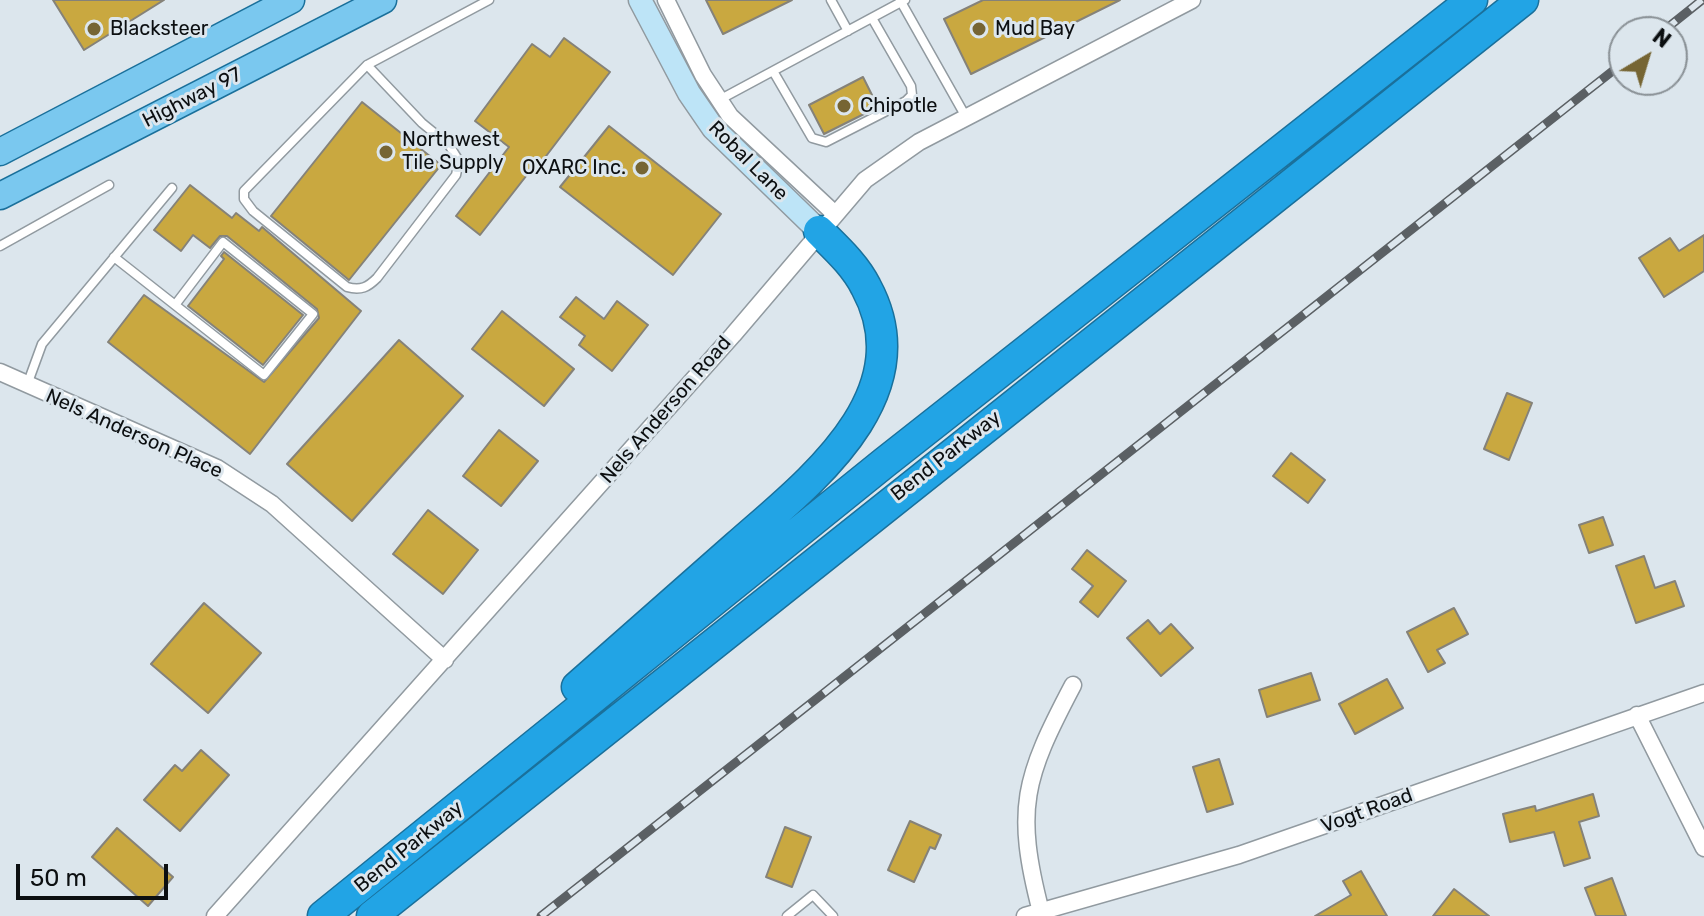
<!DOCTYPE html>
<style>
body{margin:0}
#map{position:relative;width:1704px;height:916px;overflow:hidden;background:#dce6ed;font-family:Rubik,sans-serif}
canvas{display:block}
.north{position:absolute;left:1608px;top:16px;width:80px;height:80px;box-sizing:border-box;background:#dce6ed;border:2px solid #899095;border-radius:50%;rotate:38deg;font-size:22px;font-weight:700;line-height:32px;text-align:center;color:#0c0f11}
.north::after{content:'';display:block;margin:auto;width:28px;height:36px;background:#766533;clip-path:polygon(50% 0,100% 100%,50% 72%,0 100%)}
.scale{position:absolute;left:16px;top:864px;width:152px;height:36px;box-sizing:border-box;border:4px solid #0c0f11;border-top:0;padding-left:10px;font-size:24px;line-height:28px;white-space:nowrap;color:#0c0f11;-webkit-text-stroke:6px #dce6ed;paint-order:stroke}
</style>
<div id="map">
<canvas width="1704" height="916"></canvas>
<div class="north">N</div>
<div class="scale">50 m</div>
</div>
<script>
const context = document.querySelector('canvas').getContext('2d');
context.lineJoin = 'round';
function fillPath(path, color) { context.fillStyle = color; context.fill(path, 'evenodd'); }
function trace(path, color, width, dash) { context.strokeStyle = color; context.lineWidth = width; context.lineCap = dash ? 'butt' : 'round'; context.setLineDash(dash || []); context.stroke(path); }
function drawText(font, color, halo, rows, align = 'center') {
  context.font = font + ' Rubik,sans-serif'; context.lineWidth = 6; context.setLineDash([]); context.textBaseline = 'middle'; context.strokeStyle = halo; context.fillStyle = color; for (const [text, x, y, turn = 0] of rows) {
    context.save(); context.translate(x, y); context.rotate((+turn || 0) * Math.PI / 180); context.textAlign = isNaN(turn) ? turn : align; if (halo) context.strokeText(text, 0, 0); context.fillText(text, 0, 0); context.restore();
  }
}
const building = new Path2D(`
 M 53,0 L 164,0 L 84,50 Z
 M 706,0 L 792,0 L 723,34 Z
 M 983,0 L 1120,0 L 971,74 L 944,19 Z
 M 564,38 L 610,72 L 537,168 L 534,166 L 480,235 L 456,216 L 509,147 L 475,121 L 532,44 L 550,57 Z
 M 863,77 L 878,107 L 824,134 L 809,105 Z
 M 362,102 L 441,165 L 349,280 L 271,216 Z
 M 609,126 L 721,214 L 673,275 L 560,187 Z
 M 190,185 L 232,218 L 236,213 L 259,231 L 262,227 L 361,311 L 250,454 L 108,342 L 144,295 L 264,382 L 319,318 L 317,309 L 227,236 L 220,236 L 210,248 L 193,235 L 181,251 L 154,230 Z
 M 1704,235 L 1704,271 L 1664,297 L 1639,258 L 1670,238 L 1679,251 Z
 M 224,252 L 303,315 L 263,365 L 188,306 L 224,259 L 221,256 Z
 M 576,297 L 604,319 L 617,301 L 648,325 L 612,371 L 579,345 L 585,336 L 560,317 Z
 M 502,311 L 574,369 L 544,406 L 472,349 Z
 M 399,340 L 463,396 L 352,521 L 287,464 Z
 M 1507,393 L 1532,403 L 1509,460 L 1484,449 Z
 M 499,430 L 538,461 L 501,506 L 463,476 Z
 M 1291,453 L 1325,480 L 1308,503 L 1273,476 Z
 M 428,510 L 478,550 L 443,594 L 393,554 Z
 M 1603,517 L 1613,545 L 1589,553 L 1579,525 Z
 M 1087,550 L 1126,581 L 1098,617 L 1080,602 L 1093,586 L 1072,569 Z
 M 1644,556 L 1655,588 L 1675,581 L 1684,606 L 1636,623 L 1616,566 Z
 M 204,603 L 261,653 L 208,713 L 151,664 Z
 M 1454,608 L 1468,634 L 1437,650 L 1445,663 L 1428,672 L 1407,632 Z
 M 1148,620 L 1160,634 L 1171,624 L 1193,648 L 1161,676 L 1127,638 Z
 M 1311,673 L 1320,700 L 1267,717 L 1259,690 Z
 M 1387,679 L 1403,708 L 1355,734 L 1339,704 Z
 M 201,750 L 229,775 L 180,831 L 144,800 L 175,765 L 182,771 Z
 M 1219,759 L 1233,804 L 1207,812 L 1193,767 Z
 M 1593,794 L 1599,816 L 1579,822 L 1590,858 L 1564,866 L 1554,832 L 1510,842 L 1503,814 L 1535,806 L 1536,811 Z
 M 910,821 L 941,835 L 935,849 L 930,847 L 914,882 L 888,870 Z
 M 785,827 L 811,837 L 792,887 L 766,877 Z
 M 117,828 L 173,877 L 148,906 L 92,857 Z
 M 1361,871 L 1387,916 L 1315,916 L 1351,895 L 1343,881 Z
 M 1612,878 L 1626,916 L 1596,916 L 1585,888 Z
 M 1454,889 L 1489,916 L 1433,916 Z`);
fillPath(building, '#c9a840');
trace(building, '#858279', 2);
const lane = new Path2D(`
 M 831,0 L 848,31
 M 900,0 L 966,117
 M 367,65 L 422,123 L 449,145 L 459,161 L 456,175 L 377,278 C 368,287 361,291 347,287 L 253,211 L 244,199 L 244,191 L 367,65 L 489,0
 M 773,71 L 812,138 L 826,142 L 906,101 L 912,95 L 911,86 L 872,18
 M 719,100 L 905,0
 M 0,246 L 109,185
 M 114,257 L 264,375 L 313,314 L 223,242 L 175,305
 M 27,385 L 42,344 L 172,188
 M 787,916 L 813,895 L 833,916`);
const street = new Path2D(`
 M 666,0 L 703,75 L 730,116 L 835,214
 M 0,372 L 217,468 L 272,504 L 445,660
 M 1637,715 L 1704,848
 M 1041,912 C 1014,808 1024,778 1073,685
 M 215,916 L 733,335 L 865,180 L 919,142 L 1192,0
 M 1025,916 L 1239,855 L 1704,693`);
const secondary = new Path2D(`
 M 640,0 L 689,93 L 713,128 L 819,231`);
const primary = new Path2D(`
 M 0,152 L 291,0
 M 0,196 L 383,0`);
const highway = new Path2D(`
 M 577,687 C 630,640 684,593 737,546 C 807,484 925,396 866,287 C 855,265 836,248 819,231
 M 323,916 L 884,463 L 1472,0
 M 372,916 L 1523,0`);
trace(lane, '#919aa0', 11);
trace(street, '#919aa0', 19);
trace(secondary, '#919aa0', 25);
trace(primary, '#1a709b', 29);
trace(highway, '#1a709b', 33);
trace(lane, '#fff', 8);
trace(street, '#fff', 16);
trace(secondary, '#bde4f7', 22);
trace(primary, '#7ac8ef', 26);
trace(highway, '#22a4e5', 30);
const rail = new Path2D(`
 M 1662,32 L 1702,0
 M 541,916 L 1624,62`);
trace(rail, '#5b6064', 9);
trace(rail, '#dce6ed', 6, [18]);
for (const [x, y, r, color] of [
 [94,29,8,"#766533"],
 [979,29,8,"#766533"],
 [844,106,8,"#766533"],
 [386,152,8,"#766533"],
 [642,168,8,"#766533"]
]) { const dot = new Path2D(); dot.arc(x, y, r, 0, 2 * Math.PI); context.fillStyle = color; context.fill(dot); trace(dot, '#dce6ed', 3); }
drawText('20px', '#0c0f11', '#dce6ed', [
 ["Blacksteer",110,29],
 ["Mud Bay",995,29],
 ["Chipotle",860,106],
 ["Northwest",402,140],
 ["Tile Supply",402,163],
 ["OXARC Inc.",626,168,"right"]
], 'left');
drawText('20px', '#0c0f11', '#dce6ed', [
 ["Highway 97",192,98,-27],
 ["Robal Lane",748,161,45],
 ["Nels Anderson Road",666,410,-49],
 ["Nels Anderson Place",134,434,24],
 ["Bend Parkway",946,456,-38],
 ["Vogt Road",1367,811,-20],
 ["Bend Parkway",409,847,-39]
]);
</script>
